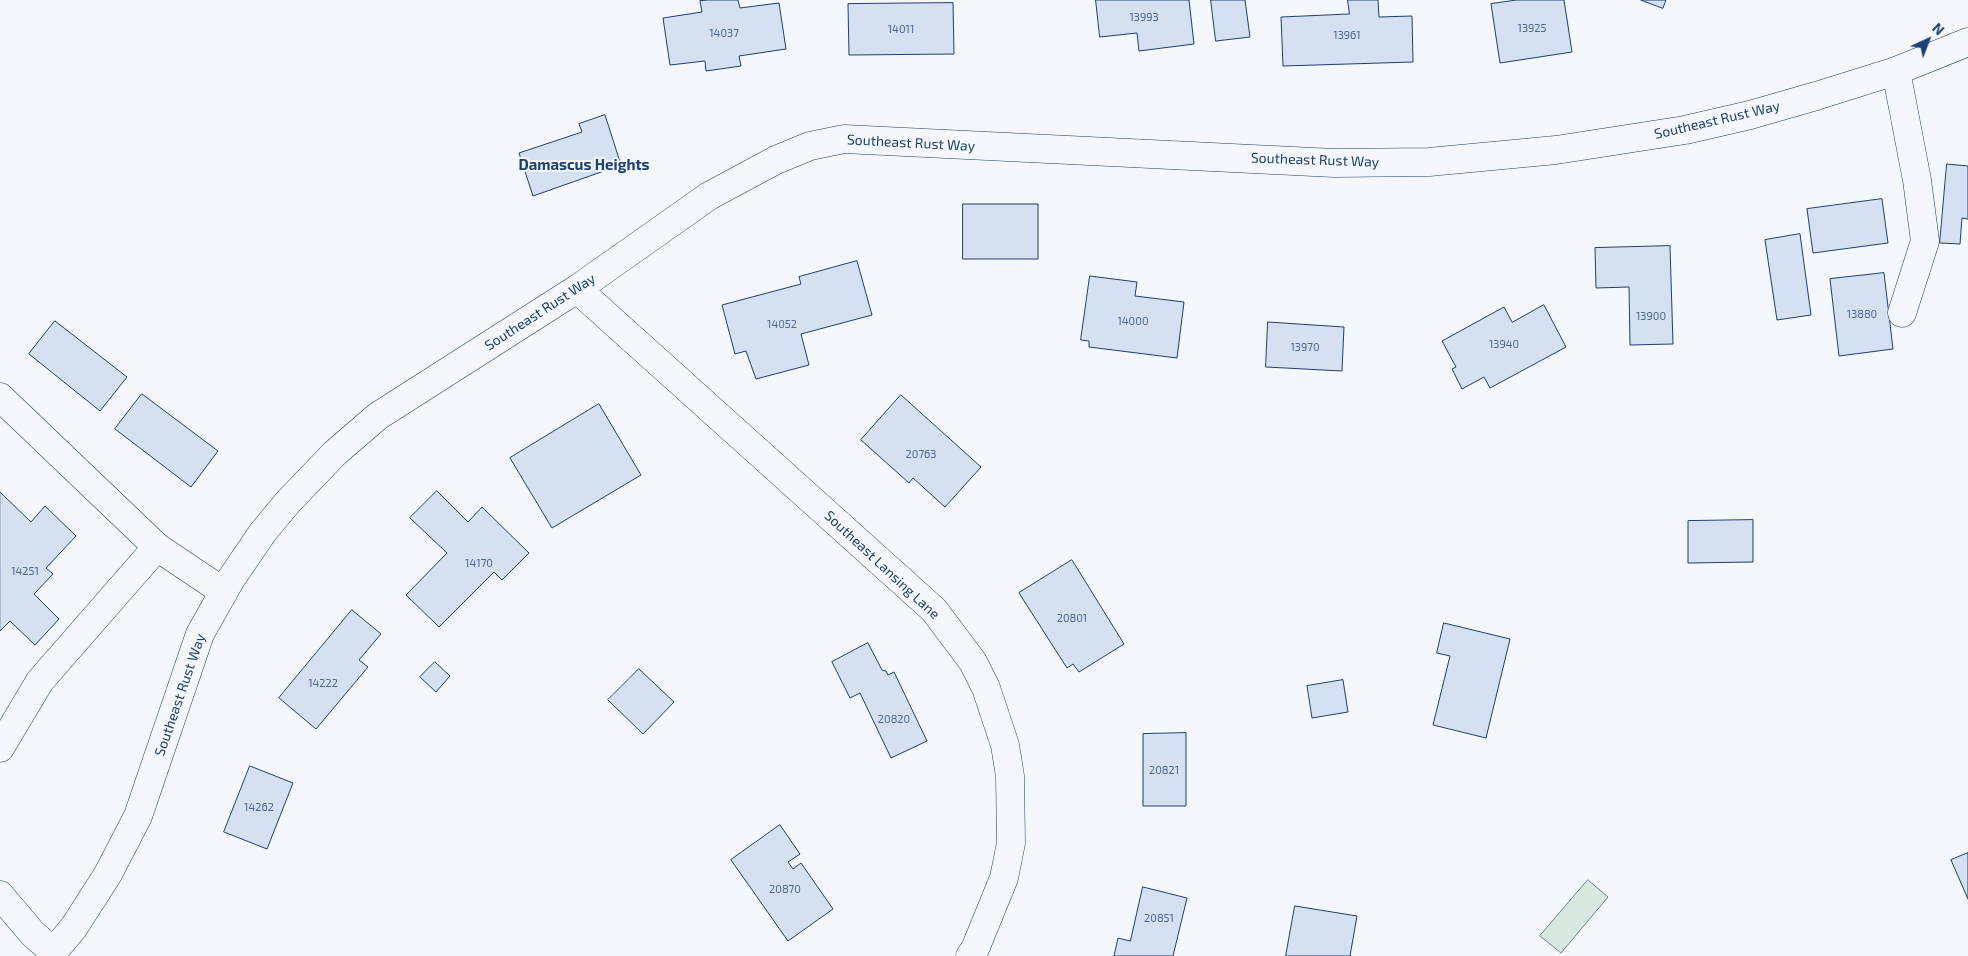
<!DOCTYPE html>
<style>
body{margin:0}
#map{position:relative;width:1968px;height:956px;overflow:hidden;background:#f4f7fb;font-family:"Exo 2",sans-serif}
canvas{display:block}
.north{position:absolute;left:1903px;top:15px;width:50px;height:50px;-webkit-text-stroke:4px #f4f7fb;paint-order:stroke;rotate:43deg;font-size:14px;font-weight:700;line-height:20px;text-align:center;color:#1d3f73}
.north::after{content:'';display:block;margin:auto;width:18px;height:22px;background:#1d3f73;clip-path:polygon(50% 0,100% 100%,50% 72%,0 100%)}
</style>
<div id="map">
<canvas width="1968" height="956"></canvas>
<div class="north">N</div>
</div>
<script>
const context = document.querySelector('canvas').getContext('2d');
context.lineJoin = 'round';
function fillPath(path, color) { context.fillStyle = color; context.fill(path, 'evenodd'); }
function trace(path, color, width, dash) { context.strokeStyle = color; context.lineWidth = width; context.lineCap = dash ? 'butt' : 'round'; context.setLineDash(dash || []); context.stroke(path); }
function drawText(font, color, halo, rows, align = 'center') {
  context.font = font + ' "Exo 2",sans-serif'; context.lineWidth = 4; context.setLineDash([]); context.textBaseline = 'middle'; context.strokeStyle = halo; context.fillStyle = color; for (const [text, x, y, turn = 0] of rows) {
    context.save(); context.translate(x, y); context.rotate((+turn || 0) * Math.PI / 180); context.textAlign = isNaN(turn) ? turn : align; if (halo) context.strokeText(text, 0, 0); context.fillText(text, 0, 0); context.restore();
  }
}
const green = new Path2D(`
 M 1588,880 L 1608,897 L 1561,953 L 1540,936 Z`);
fillPath(green, '#d7e8df');
trace(green, '#687fa3', 1);
const building = new Path2D(`
 M 709,0 L 738,0 L 740,8 L 779,3 L 786,49 L 739,56 L 741,66 L 706,71 L 705,61 L 670,65 L 663,18 L 702,12 L 700,1 Z
 M 1096,0 L 1189,0 L 1194,44 L 1139,51 L 1137,33 L 1100,37 Z
 M 1211,0 L 1245,0 L 1250,37 L 1216,41 Z
 M 1348,0 L 1378,0 L 1379,17 L 1412,16 L 1413,62 L 1283,66 L 1281,17 L 1349,14 Z
 M 1517,0 L 1564,0 L 1572,52 L 1500,63 L 1491,4 Z
 M 1641,0 L 1666,0 L 1663,8 Z
 M 953,3 L 954,54 L 849,55 L 848,4 Z
 M 605,115 L 621,165 L 533,196 L 519,153 L 582,132 L 579,124 Z
 M 1947,164 L 1968,166 L 1968,219 L 1962,218 L 1960,244 L 1940,243 Z
 M 1882,199 L 1888,243 L 1813,253 L 1807,209 Z
 M 963,204 L 1038,204 L 1038,259 L 963,259 Z
 M 1800,234 L 1811,315 L 1777,320 L 1765,240 Z
 M 1670,246 L 1673,344 L 1630,345 L 1629,287 L 1596,288 L 1595,248 Z
 M 857,261 L 872,315 L 801,334 L 809,365 L 756,379 L 746,351 L 735,354 L 722,305 L 801,284 L 799,277 Z
 M 1884,273 L 1893,349 L 1839,356 L 1830,279 Z
 M 1090,276 L 1137,282 L 1135,296 L 1184,302 L 1177,358 L 1089,347 L 1089,341 L 1081,340 Z
 M 1544,305 L 1566,347 L 1490,388 L 1484,377 L 1462,389 L 1452,369 L 1456,367 L 1442,341 L 1504,307 L 1512,322 Z
 M 55,321 L 127,377 L 100,411 L 29,354 Z
 M 1268,322 L 1344,327 L 1342,371 L 1266,367 Z
 M 142,394 L 218,451 L 191,487 L 115,429 Z
 M 901,395 L 981,467 L 945,507 L 913,478 L 909,483 L 861,440 Z
 M 599,404 L 641,475 L 552,528 L 510,458 Z
 M 437,491 L 468,522 L 482,507 L 529,553 L 502,580 L 494,572 L 439,627 L 406,595 L 447,553 L 410,518 Z
 M 0,492 L 31,522 L 45,506 L 76,536 L 46,568 L 53,574 L 34,594 L 59,619 L 35,645 L 10,621 L 0,631 Z
 M 1753,520 L 1753,562 L 1688,563 L 1688,521 Z
 M 1072,560 L 1124,644 L 1079,672 L 1073,664 L 1067,668 L 1019,593 Z
 M 352,610 L 381,634 L 359,660 L 368,667 L 316,729 L 279,698 Z
 M 1444,623 L 1510,639 L 1486,738 L 1433,725 L 1450,656 L 1437,653 Z
 M 868,643 L 882,670 L 886,671 L 888,675 L 894,672 L 927,741 L 891,758 L 860,693 L 850,698 L 832,662 Z
 M 435,662 L 450,676 L 436,692 L 420,677 Z
 M 639,669 L 674,702 L 643,734 L 608,700 Z
 M 1343,680 L 1348,712 L 1312,718 L 1307,686 Z
 M 1186,733 L 1186,806 L 1143,806 L 1143,734 Z
 M 250,766 L 293,783 L 267,849 L 224,832 Z
 M 780,825 L 800,854 L 788,862 L 793,869 L 801,863 L 833,909 L 788,941 L 731,860 Z
 M 1968,853 L 1968,899 L 1951,860 Z
 M 1143,887 L 1187,898 L 1173,956 L 1114,956 L 1118,938 L 1130,941 Z
 M 1295,906 L 1357,916 L 1350,956 L 1286,956 Z`);
fillPath(building, '#d5e0f0');
trace(building, '#1d3f73', 1);
const minor = new Path2D(`
 M 1896,71 L 1917,180 L 1925,241 L 1902,313
 M 577,289 L 934,610 L 973,662 L 986,688 L 1005,745 L 1010,776 L 1011,843 L 1004,878 L 975,949 L 970,956
 M 0,397 L 157,547 L 224,592
 M 0,748 L 40,681 L 157,547
 M 0,895 L 33,934 L 54,952
 M 50,956 L 74,927 L 108,874 L 138,816 L 200,634 L 231,579 L 263,532 L 288,502 L 335,453 L 378,416 L 577,289 L 709,196 L 776,160 L 810,146 L 844,139 L 1334,163 L 1429,162 L 1556,150 L 1685,130 L 1750,115 L 1816,96 L 1896,71 L 1968,42`);
trace(minor, '#1d3f73', 29);
trace(minor, '#f4f7fb', 28);
drawText('11px', '#4b6792', null, [
 ["13993",1144,17],
 ["13925",1532,28],
 ["14011",901,29],
 ["14037",724,33],
 ["13961",1347,35],
 ["13880",1862,314],
 ["13900",1651,316],
 ["14000",1133,321],
 ["14052",782,324],
 ["13940",1504,344],
 ["13970",1305,347],
 ["20763",921,454],
 ["14170",479,563],
 ["14251",25,571],
 ["20801",1072,618],
 ["14222",323,683],
 ["20820",894,719],
 ["20821",1164,770],
 ["14262",259,807],
 ["20870",785,889],
 ["20851",1159,918]
]);
drawText('14px', '#1d3f73', '#f4f7fb', [
 ["Southeast Rust Way",1717,120,-13],
 ["Southeast Rust Way",911,143,3],
 ["Southeast Rust Way",1315,160,2],
 ["Southeast Rust Way",540,312,-33],
 ["Southeast Lansing Lane",882,565,43],
 ["Southeast Rust Way",180,695,-71]
]);
drawText('bold 15px', '#1d3f73', '#f4f7fb', [
 ["Damascus Heights",584,165]
]);
</script>
